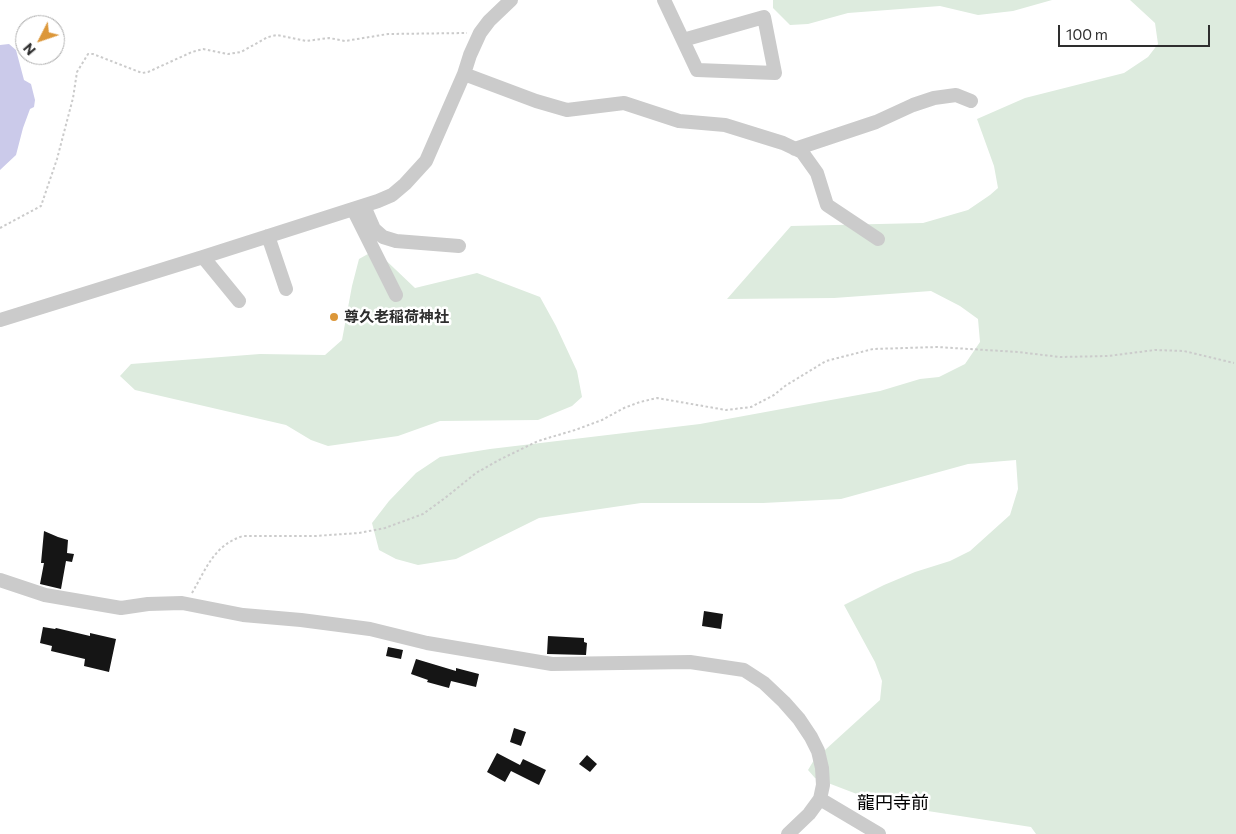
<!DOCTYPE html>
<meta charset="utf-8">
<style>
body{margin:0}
#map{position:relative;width:1236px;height:834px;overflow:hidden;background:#fff;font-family:Commissioner,sans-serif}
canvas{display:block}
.north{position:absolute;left:15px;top:15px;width:50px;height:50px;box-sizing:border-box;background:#fff;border:1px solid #ababab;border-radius:50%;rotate:229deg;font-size:14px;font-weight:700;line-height:20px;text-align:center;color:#2e2e2e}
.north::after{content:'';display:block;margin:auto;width:18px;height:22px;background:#dc9739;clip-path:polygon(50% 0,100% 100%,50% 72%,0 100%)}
.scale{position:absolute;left:1058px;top:25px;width:152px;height:22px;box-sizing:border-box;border:2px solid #2e2e2e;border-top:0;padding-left:6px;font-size:15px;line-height:18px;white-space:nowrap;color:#2e2e2e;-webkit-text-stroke:4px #fff;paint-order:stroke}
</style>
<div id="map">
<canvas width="1236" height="834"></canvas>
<div class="north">N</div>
<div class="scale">100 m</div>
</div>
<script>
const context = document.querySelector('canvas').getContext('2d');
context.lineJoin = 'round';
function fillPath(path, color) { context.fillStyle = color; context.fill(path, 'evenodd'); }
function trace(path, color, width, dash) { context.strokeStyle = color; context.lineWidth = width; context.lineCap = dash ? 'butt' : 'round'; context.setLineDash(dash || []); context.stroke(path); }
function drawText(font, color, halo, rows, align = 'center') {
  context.font = font + ' Commissioner,"Noto Sans JP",sans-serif'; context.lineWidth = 5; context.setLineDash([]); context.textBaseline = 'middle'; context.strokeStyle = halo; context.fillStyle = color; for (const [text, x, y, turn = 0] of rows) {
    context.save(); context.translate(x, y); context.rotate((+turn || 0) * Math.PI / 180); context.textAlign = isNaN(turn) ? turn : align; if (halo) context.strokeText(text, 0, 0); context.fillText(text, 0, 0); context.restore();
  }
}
fillPath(new Path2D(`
 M 773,0 L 1052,0 L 1013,11 L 978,15 L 940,6 L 848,13 L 808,24 L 790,25 L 773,8 Z
 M 1130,0 L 1236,0 L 1236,834 L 1036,834 L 1031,827 L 902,807 L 862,796 L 815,778 L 808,770 L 814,760 L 880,700 L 882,681 L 875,662 L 844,605 L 884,585 L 915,572 L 950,561 L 970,551 L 1010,515 L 1018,489 L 1016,460 L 968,464 L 841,499 L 763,503 L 641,503 L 539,518 L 456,559 L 418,565 L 396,559 L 379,550 L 372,523 L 389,501 L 416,473 L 440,457 L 490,449 L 700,424 L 880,391 L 920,379 L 939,377 L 965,364 L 980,342 L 978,319 L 960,306 L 931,291 L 834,298 L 727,299 L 791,226 L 923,223 L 968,210 L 990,195 L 998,188 L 994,166 L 977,119 L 1025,98 L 1124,73 L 1148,57 L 1158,44 L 1155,23 Z
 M 375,250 L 415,288 L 477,273 L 540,297 L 556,326 L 577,371 L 582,397 L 572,406 L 538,420 L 440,421 L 398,436 L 328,446 L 311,440 L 286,425 L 135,390 L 120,376 L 131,364 L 260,354 L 325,355 L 342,340 L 352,286 L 359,259 Z`), '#ddebde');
fillPath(new Path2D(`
 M 9,44 L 16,50 L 24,80 L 31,84 L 35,100 L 34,107 L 30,109 L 23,128 L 16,155 L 0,170 L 0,45 Z`), '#cbcaea');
fillPath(new Path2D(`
 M 44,531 L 58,537 L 68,540 L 67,553 L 74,554 L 72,562 L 66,561 L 61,589 L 40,584 L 44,563 L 41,563 Z
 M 704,611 L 723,614 L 721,629 L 702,626 Z
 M 43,627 L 55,629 L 56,628 L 90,636 L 90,633 L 116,639 L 109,672 L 84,666 L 85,659 L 51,651 L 52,646 L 40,643 Z
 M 548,636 L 584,638 L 584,642 L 587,643 L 586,655 L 547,654 Z
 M 388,647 L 403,650 L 401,659 L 386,656 Z
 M 416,659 L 456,671 L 456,668 L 479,674 L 476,687 L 451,681 L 449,688 L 427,682 L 428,680 L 411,674 Z
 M 514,728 L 526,732 L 521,746 L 510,742 Z
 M 497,753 L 520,765 L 523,759 L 546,770 L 539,785 L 511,771 L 505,782 L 487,772 Z
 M 587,755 L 597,764 L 590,772 L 579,764 Z`), '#151515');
trace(new Path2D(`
 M 0,228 L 41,206 L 57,159 L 73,98 L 77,72 L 88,54 L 93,54 L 142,73 L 148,72 L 192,52 L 203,49 L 228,54 L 241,52 L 268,37 L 277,35 L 306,41 L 329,38 L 345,41 L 388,34 L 467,33
 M 192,593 C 206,569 214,545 243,536 L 315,536 L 359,533 L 385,528 L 423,514 L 445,498 L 476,473 L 499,460 L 538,441 L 575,430 L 602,420 L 624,408 L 640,402 L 657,398 L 726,410 L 751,407 L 774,395 L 785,386 L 826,361 L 873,349 L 937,347 L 1018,352 L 1060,357 L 1108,356 L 1155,350 L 1184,351 L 1234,363`), '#cbcbcb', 2, [2.5, 2.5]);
trace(new Path2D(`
 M 664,0 L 697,70 L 775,73 L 764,17 L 683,40
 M 464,74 L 536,101 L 567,110 L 624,103 L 679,121 L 725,125 L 783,143 L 802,152 L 817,173 L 827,205 L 878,239
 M 795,149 L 876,122 L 913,105 L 934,98 L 956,95 L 971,101
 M 364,206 L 374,229 L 383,237 L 396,241 L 459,246
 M 353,209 L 396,295
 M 268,236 L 286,289
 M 203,257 L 239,301
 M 0,320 L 203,257 L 378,201 L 392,195 L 405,184 L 426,161 L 464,74 L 470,55 L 480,33 L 489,21 L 511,0
 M 0,580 L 45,595 L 121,608 L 148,604 L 182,603 L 243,615 L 301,620 L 370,629 L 427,643 L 552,664 L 690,662 L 744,670 L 764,683 L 784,702 L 799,719 L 811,737 L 818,751 L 822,768 L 823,785 L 820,799 L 809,814 L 788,834
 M 820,799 L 879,834`), '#cbcbcb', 14);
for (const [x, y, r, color] of [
 [334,317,5,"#dc9739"]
]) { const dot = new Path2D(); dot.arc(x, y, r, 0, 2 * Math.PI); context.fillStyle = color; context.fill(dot); trace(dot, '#fff', 2); }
drawText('bold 15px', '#2e2e2e', '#fff', [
 ["尊久老稲荷神社",344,317]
], 'left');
drawText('18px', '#000', '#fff', [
 ["龍円寺前",893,803]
]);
</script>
